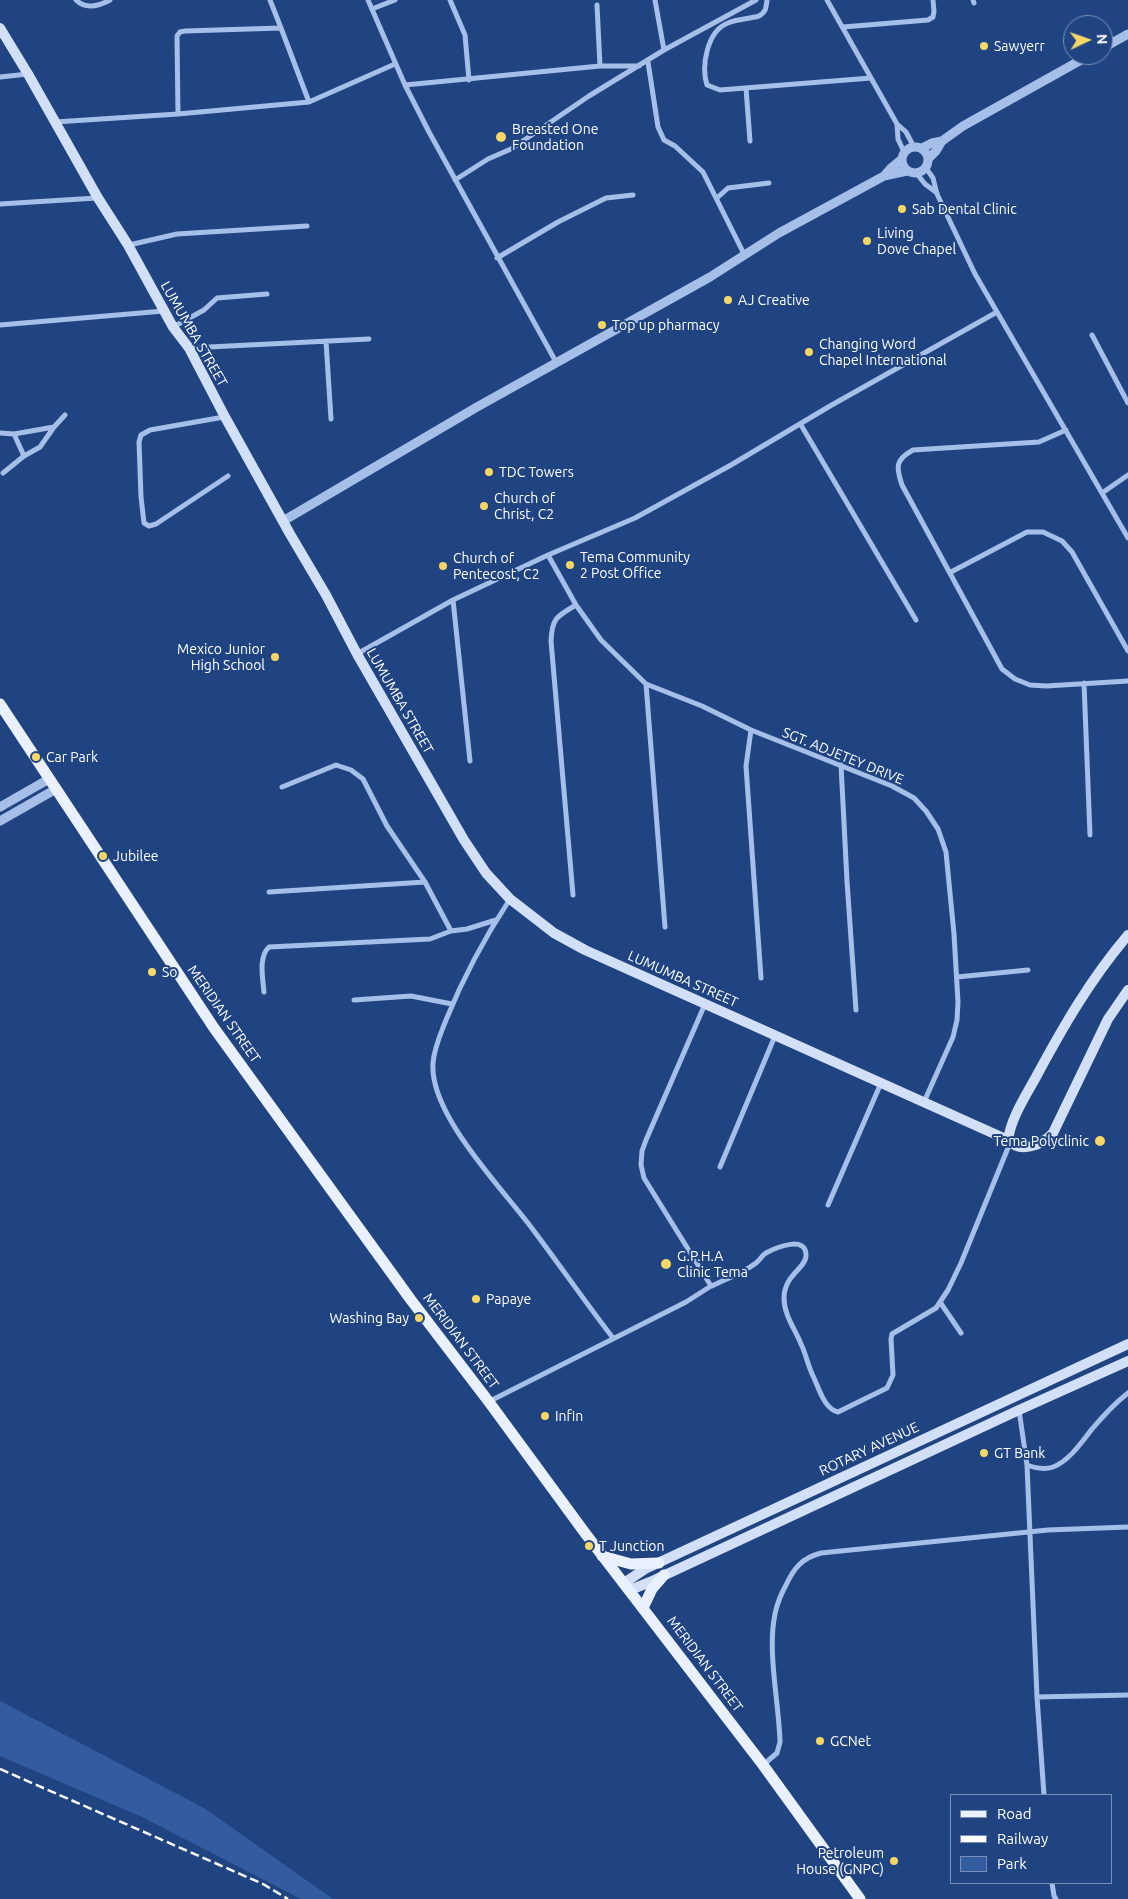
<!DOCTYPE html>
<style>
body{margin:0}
#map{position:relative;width:1128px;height:1899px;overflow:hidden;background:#204482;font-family:Ubuntu,sans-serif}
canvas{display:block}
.legend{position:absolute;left:950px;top:1794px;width:162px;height:90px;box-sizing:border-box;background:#204482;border:1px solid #798fb4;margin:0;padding:6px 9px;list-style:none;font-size:15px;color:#fff}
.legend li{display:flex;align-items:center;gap:10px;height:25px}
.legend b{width:25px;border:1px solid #798fb4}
.north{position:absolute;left:1063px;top:15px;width:50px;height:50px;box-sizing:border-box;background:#204482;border:1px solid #798fb4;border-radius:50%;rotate:87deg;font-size:14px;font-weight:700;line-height:20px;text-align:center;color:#fff}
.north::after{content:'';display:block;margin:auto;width:18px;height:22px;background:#f6d766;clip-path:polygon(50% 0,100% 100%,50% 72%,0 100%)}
</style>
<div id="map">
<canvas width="1128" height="1899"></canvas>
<ul class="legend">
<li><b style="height:6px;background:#e9f0fe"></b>Road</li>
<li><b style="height:6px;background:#fff"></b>Railway</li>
<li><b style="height:14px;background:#335ca0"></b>Park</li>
</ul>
<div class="north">N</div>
</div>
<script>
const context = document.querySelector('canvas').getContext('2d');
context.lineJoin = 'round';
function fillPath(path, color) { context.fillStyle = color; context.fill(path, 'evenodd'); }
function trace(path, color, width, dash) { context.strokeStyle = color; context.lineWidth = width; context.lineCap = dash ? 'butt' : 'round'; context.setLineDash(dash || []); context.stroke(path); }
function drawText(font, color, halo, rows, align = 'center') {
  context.font = font + ' Ubuntu,sans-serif'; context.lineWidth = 4; context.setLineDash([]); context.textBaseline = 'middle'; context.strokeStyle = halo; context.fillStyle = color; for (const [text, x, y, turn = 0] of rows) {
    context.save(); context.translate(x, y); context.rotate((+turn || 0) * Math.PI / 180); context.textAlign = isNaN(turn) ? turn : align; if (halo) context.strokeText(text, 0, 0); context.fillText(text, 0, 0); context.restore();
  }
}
fillPath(new Path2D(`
 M 0,1701 L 204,1808 L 333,1899 L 301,1899 L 142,1817 L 0,1756 Z`), '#335ca0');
trace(new Path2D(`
 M 76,0 C 86,10 99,6 110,0
 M 270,0 L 281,28
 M 368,0 L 405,85 L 429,132 L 556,362
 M 450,0 L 465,35 L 469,80
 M 767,0 C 766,8 766,12 759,16 C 749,19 737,19 728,23 C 707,31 701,66 707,85 L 720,90 L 871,78
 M 827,0 L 897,124 L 906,132 L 914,147
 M 973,0 L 974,3
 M 597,5 L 600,66
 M 372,9 L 395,0
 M 843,27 L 928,20 L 933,17 L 934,11 L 933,0
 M 664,50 L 756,0
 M 648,62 L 658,127 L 664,140 L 675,146 L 703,172 L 744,254
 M 0,77 L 28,74
 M 405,85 L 600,66 L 639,66
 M 746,88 L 750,141
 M 178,114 L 177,36 L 180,32 L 185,31 L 281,28 L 309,102
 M 55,122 L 178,114 L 309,102 L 395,64
 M 897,124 L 898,139 L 904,152
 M 926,168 L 933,178 L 937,194 L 975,274 L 1128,538
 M 917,174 L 925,184 L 937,193
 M 455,180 L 488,159 L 511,149 L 589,96 L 664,50 L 655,0
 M 717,198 L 728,188 L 769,183
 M 0,204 L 97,198
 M 129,245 L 177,234 L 307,226
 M 497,258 L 558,222 L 606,198 L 633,195
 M 0,325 L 164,311
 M 173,327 L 204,310 L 217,298 L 267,294
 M 1092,335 L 1128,403
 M 326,341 L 331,419
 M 189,348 L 369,339
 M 224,417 L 150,430 L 141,435 L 139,442 L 141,497 L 144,523 L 149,526 L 156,524 L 228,476
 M 801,425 L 916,620
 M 1066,430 L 1039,442 L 913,450 C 895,460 896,467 902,485 L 1002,669 L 1015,679 L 1030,685 L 1046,686 L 1128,681
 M 0,433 L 14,434 L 54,427 L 65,415
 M 14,434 L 24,456
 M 3,473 L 24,456 L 40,447 L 54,427
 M 1102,493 L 1128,475
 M 548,555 L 576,605 L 601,640 L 646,684 L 702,706 L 751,730 L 892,786 L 914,798 L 926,811 L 938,829 L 946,852 L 954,934 L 958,1002 L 957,1020 L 953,1037 L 924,1102
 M 951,572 L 1027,532 L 1043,532 L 1062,541 L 1072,552 L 1128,651
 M 453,600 L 470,761
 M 357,654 L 453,600 L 548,555 L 635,518 L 731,465 L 830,406 L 997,312
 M 1084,683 L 1090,835
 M 646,684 L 665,927
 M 751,730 L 746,766 L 761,978
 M 841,765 L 847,881 L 856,1010
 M 282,787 L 336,765 L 351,770 L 363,779 L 387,826 L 425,882 L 451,931
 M 269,892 L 425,882
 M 573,895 L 551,641 C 552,618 557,616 576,605
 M 510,899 C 485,937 463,978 446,1020 C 441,1033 434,1048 433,1063 C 429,1115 504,1190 534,1231 C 561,1267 586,1303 613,1338
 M 957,977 L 1028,970
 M 264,992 C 263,979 258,957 269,947 L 430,939 L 451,931 L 467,929 L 496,920
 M 354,1000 L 411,996 L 452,1004
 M 720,1167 L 775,1036
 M 828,1205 L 881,1083
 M 712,1286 C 726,1279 743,1273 756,1263 C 760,1260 762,1255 766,1253 C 777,1247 807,1235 806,1256 C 806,1268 784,1275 784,1298 C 784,1315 795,1329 801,1344 C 806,1354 808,1366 813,1376 C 819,1388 824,1409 838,1412 L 887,1388 L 893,1375 L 891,1339 L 892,1334 L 936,1308 L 948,1290 L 961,1263 L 1010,1143
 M 940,1302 L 961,1333
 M 490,1401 L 686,1302 L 711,1286 L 644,1178 L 641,1165 L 642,1151 L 646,1140 L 705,1004
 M 1019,1410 L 1027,1465 C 1035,1468 1044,1470 1053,1467 C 1069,1461 1082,1442 1092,1429 C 1103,1416 1115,1403 1128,1393
 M 1027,1465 L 1037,1697 L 1128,1695
 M 1037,1697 L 1044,1795
 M 763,1765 L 777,1753 L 780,1742 C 779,1703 767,1651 775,1614 C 777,1604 781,1594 786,1585 C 794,1568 802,1558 821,1553 L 1048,1530 L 1128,1527
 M 1052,1883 L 1054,1896 L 1056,1899`), '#a6bfe9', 5);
trace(new Path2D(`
 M 1103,48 L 1128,34
 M902 160a13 13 0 1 1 26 0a13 13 0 1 1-26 0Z
 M 922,148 L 932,143 L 942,141
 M 929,158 L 936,151 L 942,141 L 963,126 L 1090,55
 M 884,176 L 891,168 L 902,159
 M 283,521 L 477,407 L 710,277 L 779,233 L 884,176 L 907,171
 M 0,807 L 49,779
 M 0,821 L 56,789`), '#a6bfe9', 9);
trace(new Path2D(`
 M 0,28 L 28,74 L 98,198 L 128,245 L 173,327 L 189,348 L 225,417 L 290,534 L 326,595 L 357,654 L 464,840 L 486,873 L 510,899 L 554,933 L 585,950 L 1008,1140 C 1021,1154 1042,1145 1053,1133 L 1108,1019 L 1128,990
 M 1008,1140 C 1011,1118 1025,1097 1036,1077 C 1064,1025 1090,980 1128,935
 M 624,1583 L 645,1569 L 1128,1344
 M 630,1590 L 650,1582 L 1019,1410 L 1128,1361`), '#d1dff7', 10);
trace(new Path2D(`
 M 0,704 L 214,1028 L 411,1300 L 489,1402 L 585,1533 L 763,1765 L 860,1899
 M 602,1556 L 631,1564 L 659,1563
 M 643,1608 L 652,1589 L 664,1575`), '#e9f0fe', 11);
trace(new Path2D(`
 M 0,1769 L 263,1884 L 288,1899`), '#fff', 2.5, [9, 4]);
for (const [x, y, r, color] of [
 [984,46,5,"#f6d766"],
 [501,137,6,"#f6d766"],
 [902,209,5,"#f6d766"],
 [867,241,5,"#f6d766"],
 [728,300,5,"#f6d766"],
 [602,325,5,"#f6d766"],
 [809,352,5,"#f6d766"],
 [489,472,5,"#f6d766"],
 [484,506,5,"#f6d766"],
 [570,565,5,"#f6d766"],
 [443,566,5,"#f6d766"],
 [275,657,5,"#f6d766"],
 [36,757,5,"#f6d766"],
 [103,856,5,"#f6d766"],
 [152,972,5,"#f6d766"],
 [1100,1141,6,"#f6d766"],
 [666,1264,6,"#f6d766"],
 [476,1299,5,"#f6d766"],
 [419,1318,5,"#f6d766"],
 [545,1416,5,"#f6d766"],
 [984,1453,5,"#f6d766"],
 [589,1546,5,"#f6d766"],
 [820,1741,5,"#f6d766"],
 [894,1861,5,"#f6d766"]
]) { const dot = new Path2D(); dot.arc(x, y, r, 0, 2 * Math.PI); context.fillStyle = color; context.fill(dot); trace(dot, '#204482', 2); }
drawText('14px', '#fff', '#204482', [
 ["Sawyerr",994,46],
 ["Breasted One",512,129],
 ["Foundation",512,145],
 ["Sab Dental Clinic",912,209],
 ["Living",877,233],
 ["Dove Chapel",877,249],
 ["AJ Creative",738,300],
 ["Top up pharmacy",612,325],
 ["Changing Word",819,344],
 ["Chapel International",819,360],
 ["TDC Towers",499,472],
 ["Church of",494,498],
 ["Christ, C2",494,514],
 ["Tema Community",580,557],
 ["2 Post Office",580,573],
 ["Church of",453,558],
 ["Pentecost, C2",453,574],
 ["Mexico Junior",265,649,"right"],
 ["High School",265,665,"right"],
 ["Car Park",46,757],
 ["Jubilee",113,856],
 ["So",162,972],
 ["Tema Polyclinic",1089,1141,"right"],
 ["G.P.H.A",677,1256],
 ["Clinic Tema",677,1272],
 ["Papaye",486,1299],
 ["Washing Bay",409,1318,"right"],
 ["Infin",555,1416],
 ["GT Bank",994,1453],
 ["T Junction",599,1546],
 ["GCNet",830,1741],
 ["Petroleum",884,1853,"right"],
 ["House (GNPC)",884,1869,"right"]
], 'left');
drawText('14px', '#fff', '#204482', [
 ["LUMUMBA STREET",194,334,60],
 ["LUMUMBA STREET",400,701,60],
 ["SGT. ADJETEY DRIVE",843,756,22],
 ["LUMUMBA STREET",683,979,24],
 ["MERIDIAN STREET",224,1014,55],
 ["MERIDIAN STREET",461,1341,53],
 ["ROTARY AVENUE",869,1449,-25],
 ["MERIDIAN STREET",705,1664,53]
]);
</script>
